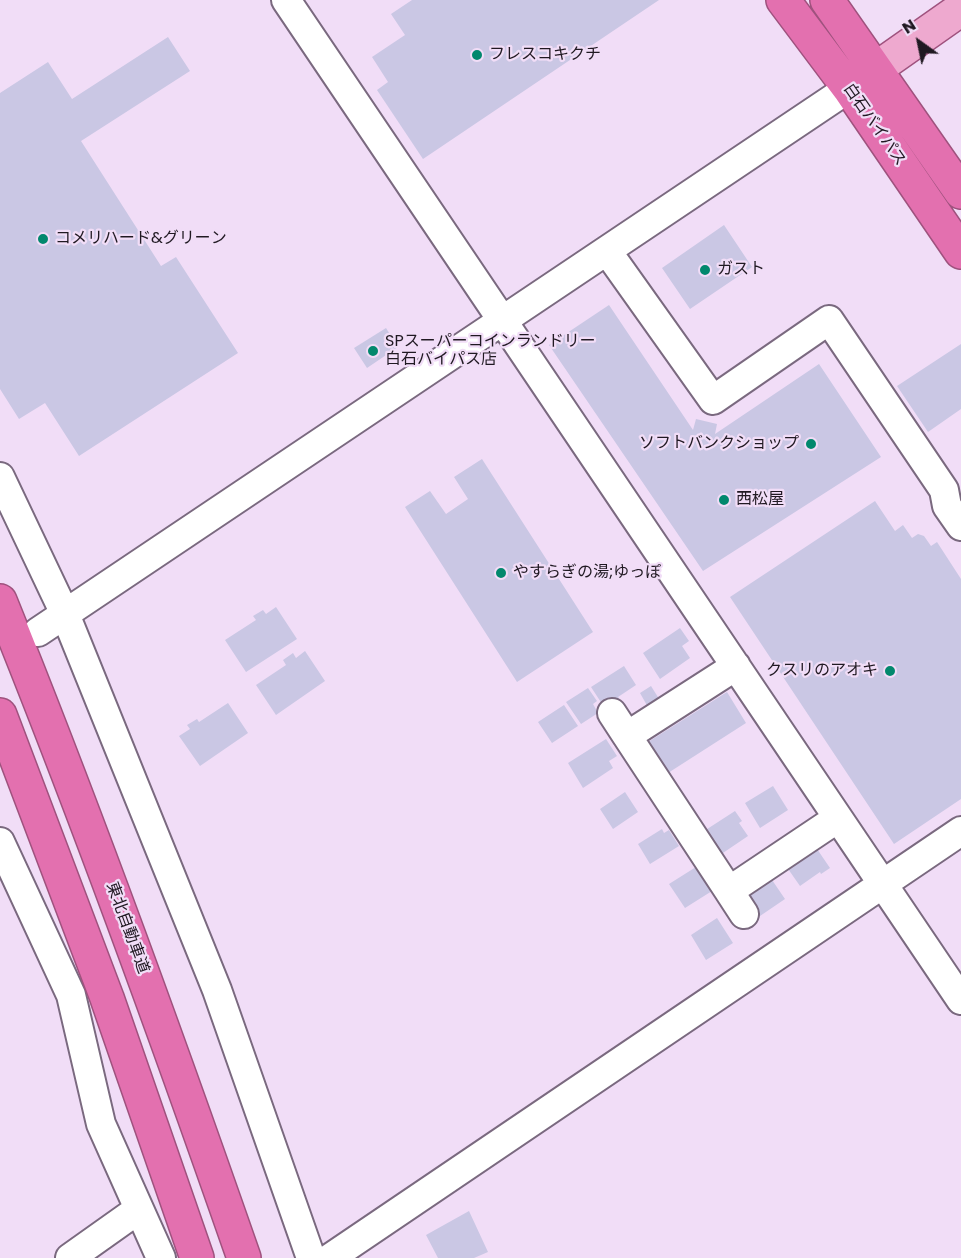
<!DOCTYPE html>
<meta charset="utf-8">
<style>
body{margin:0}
#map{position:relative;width:961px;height:1258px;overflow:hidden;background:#f1ddf7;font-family:Poppins,sans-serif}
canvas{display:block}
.north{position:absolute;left:889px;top:12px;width:60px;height:60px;-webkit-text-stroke:4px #f1ddf7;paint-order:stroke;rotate:327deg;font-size:16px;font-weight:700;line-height:24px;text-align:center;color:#201922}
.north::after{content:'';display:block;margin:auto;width:21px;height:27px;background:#201922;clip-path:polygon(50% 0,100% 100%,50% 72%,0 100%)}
</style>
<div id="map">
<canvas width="961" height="1258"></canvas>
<div class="north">N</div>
</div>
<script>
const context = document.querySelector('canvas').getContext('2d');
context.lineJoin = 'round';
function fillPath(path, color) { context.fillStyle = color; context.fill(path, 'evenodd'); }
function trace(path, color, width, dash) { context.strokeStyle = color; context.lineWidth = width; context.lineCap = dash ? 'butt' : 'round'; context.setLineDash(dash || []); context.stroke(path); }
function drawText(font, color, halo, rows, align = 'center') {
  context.font = font + ' Poppins,"Noto Sans JP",sans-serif'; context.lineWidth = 4.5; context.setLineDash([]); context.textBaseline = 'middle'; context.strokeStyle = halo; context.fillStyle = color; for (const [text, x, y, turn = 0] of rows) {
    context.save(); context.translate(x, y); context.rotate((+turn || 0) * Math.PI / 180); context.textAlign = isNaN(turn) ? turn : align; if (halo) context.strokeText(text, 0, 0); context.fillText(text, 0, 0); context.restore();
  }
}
fillPath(new Path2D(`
 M 412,0 L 659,0 L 423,159 L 377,90 L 388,82 L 372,57 L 405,35 L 391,14 Z
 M 168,37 L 190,71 L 81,141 L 161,266 L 176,257 L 238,353 L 79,456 L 45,403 L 19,419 L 0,389 L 0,93 L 48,62 L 72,99 Z
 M 724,225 L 752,267 L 690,309 L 662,268 Z
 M 609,305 L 693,430 L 696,419 L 717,424 L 715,434 L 819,364 L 881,457 L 703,571 L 549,345 Z
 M 386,328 L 398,347 L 367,368 L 354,348 Z
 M 961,344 L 961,409 L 928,432 L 897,386 Z
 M 482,459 L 593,632 L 517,682 L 405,507 L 430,491 L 446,514 L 468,499 L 454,477 Z
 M 875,501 L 895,531 L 903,525 L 912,538 L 918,534 L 924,536 L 931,546 L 937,542 L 961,579 L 961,799 L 894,844 L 730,597 Z
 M 276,607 L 297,639 L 246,672 L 225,640 L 256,620 L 253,616 L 263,610 L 266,614 Z
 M 680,628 L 689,641 L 682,646 L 690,658 L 660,679 L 643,653 Z
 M 305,651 L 325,681 L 276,715 L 256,685 L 286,665 L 283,660 L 293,653 L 296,658 Z
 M 624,666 L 636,685 L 618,697 L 621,701 L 606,710 L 591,687 Z
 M 651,686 L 661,702 L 649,709 L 640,693 Z
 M 588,688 L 597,701 L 593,704 L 598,713 L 581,724 L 566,702 Z
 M 727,692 L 746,723 L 668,773 L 648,742 Z
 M 228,703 L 248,733 L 200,766 L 179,736 L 190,729 L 187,725 L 197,719 L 199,722 Z
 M 564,705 L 578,726 L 552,743 L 538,722 Z
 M 606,739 L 617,756 L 609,761 L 613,768 L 583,788 L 568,763 Z
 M 773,786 L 788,810 L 760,828 L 745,803 Z
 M 625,792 L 638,812 L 613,829 L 600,809 Z
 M 735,811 L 742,821 L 739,823 L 748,836 L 717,857 L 701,833 Z
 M 662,829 L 664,833 L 669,830 L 679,846 L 650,864 L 638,844 Z
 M 815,846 L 830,868 L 821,874 L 820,872 L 800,886 L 786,866 Z
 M 696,867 L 712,891 L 685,908 L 669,884 Z
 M 770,877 L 785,899 L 760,916 L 745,894 Z
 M 717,918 L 733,943 L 706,960 L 691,935 Z
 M 469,1211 L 488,1252 L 474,1258 L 438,1258 L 426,1235 Z`), '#cac7e4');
const minor = new Path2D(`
 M 286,0 L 961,1000
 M 607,251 L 713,400 L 829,320 L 944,490 L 947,506 L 961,526
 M 0,477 L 65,614 L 217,990 L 311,1258
 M 38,632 L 849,88
 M 736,666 L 627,736 L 729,891 L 838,818
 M 612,713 L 627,736
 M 0,842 L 71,995 L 101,1124 L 161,1258
 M 729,891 L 744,914
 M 70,1258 L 139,1209
 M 330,1258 L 961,831`);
const major = new Path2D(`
 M 853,85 L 961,9`);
const highway = new Path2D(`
 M 783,0 L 849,88 L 961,252
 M 827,0 L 961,192
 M 0,601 C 88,818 167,1037 244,1258
 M 0,715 L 107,998 L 197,1258`);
trace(minor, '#7a697f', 32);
trace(major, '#9f527e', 36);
trace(highway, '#9f527e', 36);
trace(minor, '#fff', 28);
trace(major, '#eea9cf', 33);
trace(highway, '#e370af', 33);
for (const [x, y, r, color] of [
 [477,55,6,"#02886d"],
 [43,239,6,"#02886d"],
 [705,270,6,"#02886d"],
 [373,351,6,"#02886d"],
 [811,444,6,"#02886d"],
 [724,500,6,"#02886d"],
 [501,573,6,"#02886d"],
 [890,671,6,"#02886d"]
]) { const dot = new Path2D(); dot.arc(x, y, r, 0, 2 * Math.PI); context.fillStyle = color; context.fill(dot); trace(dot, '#f1ddf7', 2); }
drawText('16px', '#201922', '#f1ddf7', [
 ["フレスコキクチ",489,55],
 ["コメリハード&グリーン",55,239],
 ["ガスト",717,270],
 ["SPスーパーコインランドリー",385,342],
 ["白石バイパス店",385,360],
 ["ソフトバンクショップ",799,444,"right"],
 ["西松屋",736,500],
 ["やすらぎの湯;ゆっぽ",513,573],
 ["クスリのアオキ",878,671,"right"]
], 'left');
drawText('16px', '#201922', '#f1ddf7', [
 ["白石バイパス",874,125,55],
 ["東北自動車道",127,928,70]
]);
</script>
